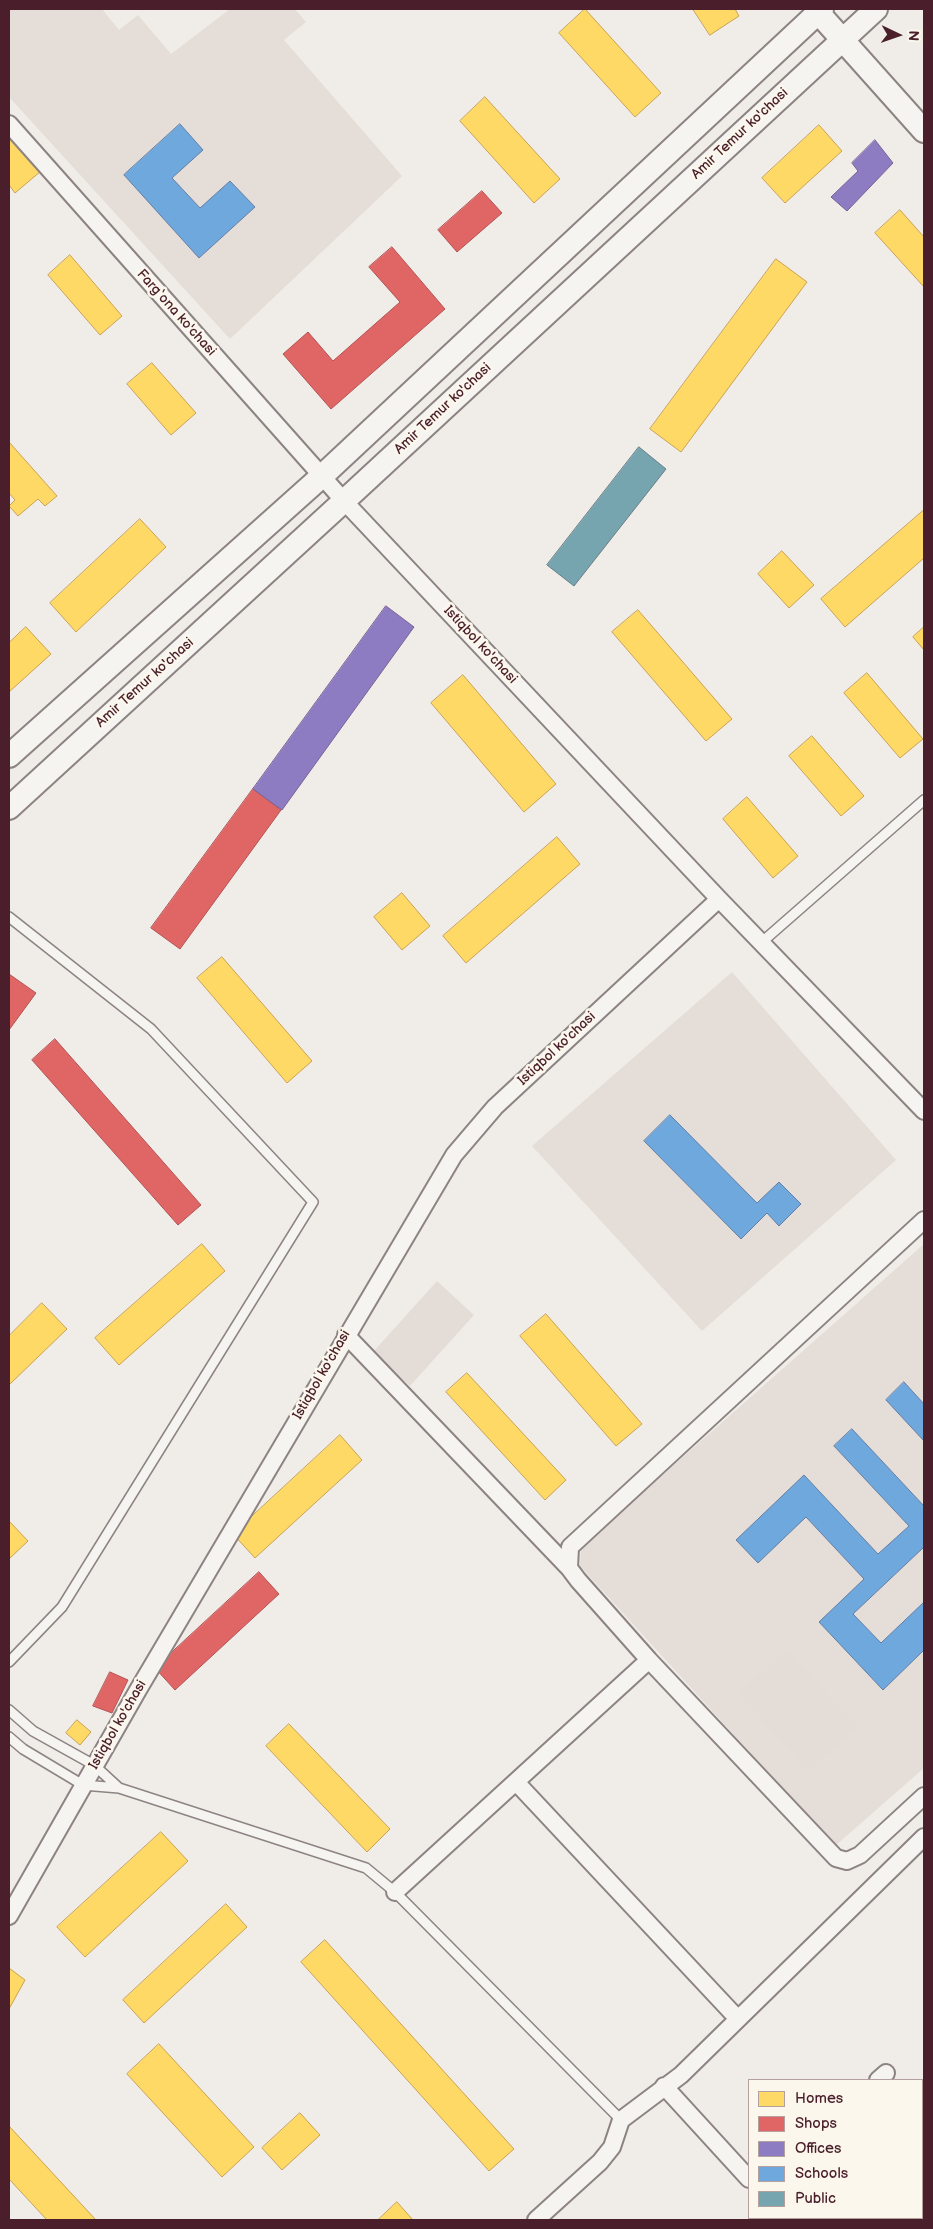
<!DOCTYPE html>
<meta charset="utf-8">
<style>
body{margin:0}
#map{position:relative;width:933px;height:2229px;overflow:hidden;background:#f0ede8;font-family:"Balsamiq Sans",sans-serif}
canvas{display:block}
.frame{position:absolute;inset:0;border:10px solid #4a1f2b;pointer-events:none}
.legend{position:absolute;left:748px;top:2079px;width:175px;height:140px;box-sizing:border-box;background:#fbf7ec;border:1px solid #b4a19f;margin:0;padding:6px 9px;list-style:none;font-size:15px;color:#4a1f2b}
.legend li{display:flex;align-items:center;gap:10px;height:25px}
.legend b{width:25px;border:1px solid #b4a19f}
.north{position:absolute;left:873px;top:10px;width:50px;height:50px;-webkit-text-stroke:4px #fbf7ec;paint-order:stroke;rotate:93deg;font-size:14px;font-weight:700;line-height:20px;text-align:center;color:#4a1f2b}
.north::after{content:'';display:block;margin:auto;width:18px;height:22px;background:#4a1f2b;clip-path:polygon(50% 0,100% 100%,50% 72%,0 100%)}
</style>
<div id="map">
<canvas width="933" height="2229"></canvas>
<div class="frame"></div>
<ul class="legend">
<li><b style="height:14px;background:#ffd966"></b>Homes</li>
<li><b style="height:14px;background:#e06666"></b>Shops</li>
<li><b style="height:14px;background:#8e7cc3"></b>Offices</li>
<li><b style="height:14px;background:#6fa8dc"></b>Schools</li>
<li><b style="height:14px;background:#76a5af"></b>Public</li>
</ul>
<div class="north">N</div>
</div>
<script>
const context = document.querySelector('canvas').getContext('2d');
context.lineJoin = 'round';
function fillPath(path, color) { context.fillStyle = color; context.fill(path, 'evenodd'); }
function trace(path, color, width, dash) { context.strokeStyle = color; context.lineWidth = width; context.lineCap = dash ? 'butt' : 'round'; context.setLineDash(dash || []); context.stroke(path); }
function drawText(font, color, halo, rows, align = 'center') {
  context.font = font + ' "Balsamiq Sans",sans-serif'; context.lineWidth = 5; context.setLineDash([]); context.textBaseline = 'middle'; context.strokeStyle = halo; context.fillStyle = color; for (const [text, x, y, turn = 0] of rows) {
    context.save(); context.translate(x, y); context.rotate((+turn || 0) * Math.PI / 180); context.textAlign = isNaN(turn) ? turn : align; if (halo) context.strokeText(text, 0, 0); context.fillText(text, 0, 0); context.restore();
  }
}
fillPath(new Path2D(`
 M 9,9 L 102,9 L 119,30 L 138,15 L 171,54 L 230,9 L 295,9 L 306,22 L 284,40 L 402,176 L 230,339 L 9,97 Z
 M 732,972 L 896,1160 L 702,1331 L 532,1146 Z
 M 924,1244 L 924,1768 L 835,1846 L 580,1566 L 581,1547 Z`), '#e5ddd7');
fillPath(new Path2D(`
 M 437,1281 L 474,1315 L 410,1386 L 373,1352 Z
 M 788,1650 L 857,1728 L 808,1771 L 739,1693 Z`), '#e4ddd7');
const homes = new Path2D(`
 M 585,9 L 661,93 L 635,117 L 559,33 Z
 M 693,9 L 735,9 L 739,16 L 710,35 Z
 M 485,97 L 560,179 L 534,203 L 460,121 Z
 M 819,125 L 842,151 L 785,203 L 762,178 Z
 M 9,133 L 41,171 L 15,193 L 9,185 Z
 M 900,210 L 924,237 L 924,287 L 875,233 Z
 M 70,255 L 122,316 L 100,335 L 48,275 Z
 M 776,259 L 807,282 L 681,452 L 650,429 Z
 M 152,363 L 196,413 L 171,435 L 127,384 Z
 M 9,442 L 57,496 L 45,506 L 38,499 L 18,516 L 9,506 L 15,500 L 9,493 Z
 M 924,510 L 924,558 L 845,627 L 821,599 Z
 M 140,519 L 166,547 L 76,632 L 50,603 Z
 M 782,551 L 814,585 L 789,608 L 758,574 Z
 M 638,610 L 732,719 L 706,741 L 612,632 Z
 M 26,627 L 51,654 L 9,692 L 9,643 Z
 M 924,627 L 924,650 L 913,637 Z
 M 867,673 L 923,739 L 900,758 L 844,693 Z
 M 463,675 L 556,784 L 524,812 L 431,703 Z
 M 812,736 L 864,796 L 841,816 L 789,756 Z
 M 747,797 L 798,856 L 773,878 L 723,819 Z
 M 557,837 L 580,864 L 466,963 L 443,936 Z
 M 402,893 L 430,926 L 402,950 L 374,917 Z
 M 222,957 L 312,1061 L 287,1083 L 197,978 Z
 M 202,1244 L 225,1271 L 119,1365 L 95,1338 Z
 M 42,1303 L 67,1329 L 9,1385 L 9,1336 Z
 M 546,1314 L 642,1424 L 616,1446 L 520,1336 Z
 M 467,1373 L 566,1480 L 545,1500 L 446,1392 Z
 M 340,1435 L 362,1460 L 255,1558 L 233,1534 Z
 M 9,1521 L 28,1541 L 9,1559 Z
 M 77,1720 L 91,1732 L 80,1745 L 66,1733 Z
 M 289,1724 L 390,1829 L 367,1852 L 266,1746 Z
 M 161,1832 L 188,1861 L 85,1957 L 57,1927 Z
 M 226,1904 L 247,1927 L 144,2023 L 123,2000 Z
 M 325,1940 L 514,2149 L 489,2171 L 301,1962 Z
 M 9,1968 L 25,1980 L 9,2009 Z
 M 159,2044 L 254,2147 L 222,2177 L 127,2074 Z
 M 300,2113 L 320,2135 L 282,2170 L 262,2148 Z
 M 9,2126 L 96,2220 L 47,2220 L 9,2179 Z
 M 397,2202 L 413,2220 L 378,2220 Z`);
fillPath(homes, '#ffd966');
trace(homes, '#c9a154', 1);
const shops = new Path2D(`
 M 482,191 L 502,213 L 457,252 L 438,230 Z
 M 392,247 L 445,309 L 331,409 L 283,354 L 308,332 L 333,361 L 400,302 L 369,267 Z
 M 253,789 L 281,810 L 180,949 L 151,928 Z
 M 9,974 L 36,993 L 9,1030 Z
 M 55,1039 L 201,1205 L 178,1225 L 32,1060 Z
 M 259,1572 L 279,1594 L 175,1690 L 155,1668 Z
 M 110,1672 L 128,1680 L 112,1713 L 93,1706 Z`);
fillPath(shops, '#e06666');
trace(shops, '#b35154', 1);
const offices = new Path2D(`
 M 875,140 L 893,163 L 847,211 L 831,197 L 858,171 L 852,163 Z
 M 386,606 L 414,627 L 282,810 L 253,789 Z`);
fillPath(offices, '#8e7cc3');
trace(offices, '#7a6095', 1);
const schools = new Path2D(`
 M 180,124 L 203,150 L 172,178 L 200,208 L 230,181 L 255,207 L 199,258 L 124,175 Z
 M 670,1115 L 757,1203 L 779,1182 L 801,1204 L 779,1226 L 767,1213 L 741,1239 L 644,1141 Z
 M 904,1382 L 924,1404 L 924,1441 L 886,1400 Z
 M 852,1429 L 924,1506 L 924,1547 L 853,1614 L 881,1643 L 924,1602 L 924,1650 L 883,1690 L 819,1622 L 864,1579 L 806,1517 L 758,1563 L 736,1540 L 804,1475 L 878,1554 L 909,1526 L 834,1446 Z`);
fillPath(schools, '#6fa8dc');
trace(schools, '#647fa7', 1);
const public = new Path2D(`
 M 639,447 L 666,469 L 574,586 L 547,565 Z`);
fillPath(public, '#76a5af');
trace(public, '#697d87', 1);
const service = new Path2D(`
 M 9,917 L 151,1029 L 313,1202 L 62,1607 L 9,1662
 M 762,942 L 924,800
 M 9,1710 L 33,1731 L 94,1765 L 119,1788
 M 9,1737 L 23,1749 L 83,1785 L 119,1788 L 366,1868 L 395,1892 L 621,2120`);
const minor = new Path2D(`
 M 9,124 L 344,501 L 719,899 L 924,1111
 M 346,1335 L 569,1568 L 578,1580 L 649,1660 L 836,1858 L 847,1861 L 860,1855 L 924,1796
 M 569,1568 L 570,1547 L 924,1220
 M 516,1782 L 738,2019
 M 395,1892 L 649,1660
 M 9,1916 L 138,1690 L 454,1155 L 495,1107 L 719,899
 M 878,2080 L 886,2073
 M 664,2086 L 749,2179
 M 536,2220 L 600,2162 L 612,2147 L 621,2120 L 681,2075 L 924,1837`);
const secondary = new Path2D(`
 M 815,9 L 924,131
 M 9,756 L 322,476 L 822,9
 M 9,808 L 344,501 L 876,9`);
trace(service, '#8d8383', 12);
trace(minor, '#8d8383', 20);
trace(secondary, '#8d8383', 26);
trace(service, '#f5f4f0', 9);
trace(minor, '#f5f4f0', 16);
trace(secondary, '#f5f4f0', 22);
drawText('14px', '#4a1f2b', '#fbf7ec', [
 ["Amir Temur ko'chasi",740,134,-43],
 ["Farg‘ona ko'chasi",176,313,48],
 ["Amir Temur ko'chasi",443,409,-43],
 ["Istiqbol ko'chasi",480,645,47],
 ["Amir Temur ko'chasi",145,683,-42],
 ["Istiqbol ko'chasi",557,1049,-43],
 ["Istiqbol ko'chasi",322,1375,-60],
 ["Istiqbol ko'chasi",118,1725,-60]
]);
</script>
